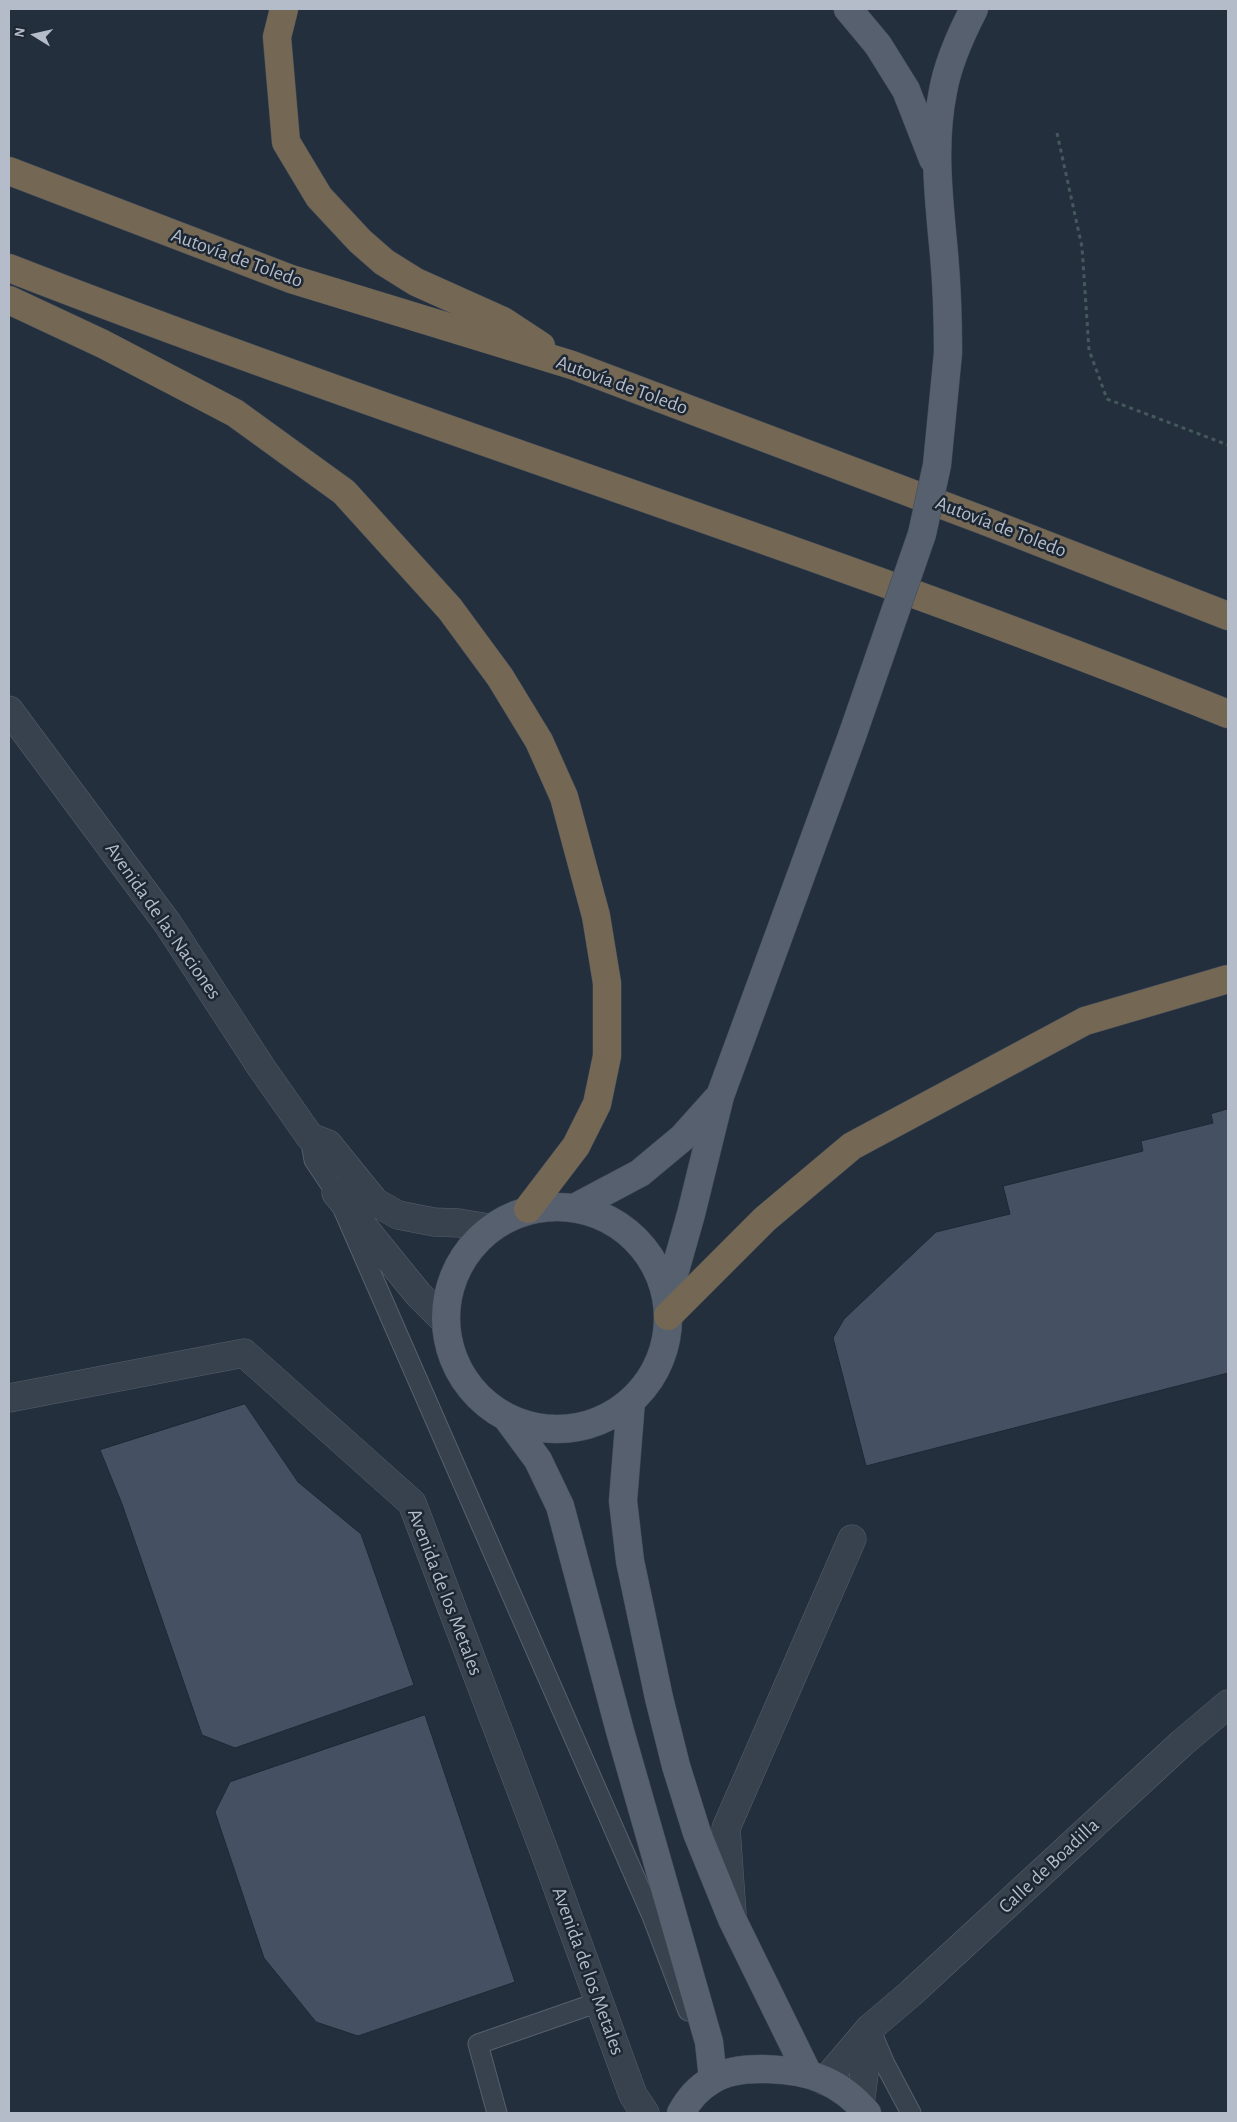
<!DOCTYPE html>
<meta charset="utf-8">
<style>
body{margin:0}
#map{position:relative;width:1237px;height:2122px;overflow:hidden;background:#242f3e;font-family:"Alegreya Sans",sans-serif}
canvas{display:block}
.frame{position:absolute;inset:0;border:10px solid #b4bcc9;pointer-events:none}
.north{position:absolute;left:10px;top:10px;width:50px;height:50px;-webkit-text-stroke:4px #1d2633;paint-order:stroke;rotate:280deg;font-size:14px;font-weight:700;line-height:20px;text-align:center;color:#b4bcc9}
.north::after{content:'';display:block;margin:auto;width:18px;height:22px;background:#b4bcc9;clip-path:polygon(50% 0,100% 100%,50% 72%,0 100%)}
</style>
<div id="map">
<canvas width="1237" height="2122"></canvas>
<div class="frame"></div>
<div class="north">N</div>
</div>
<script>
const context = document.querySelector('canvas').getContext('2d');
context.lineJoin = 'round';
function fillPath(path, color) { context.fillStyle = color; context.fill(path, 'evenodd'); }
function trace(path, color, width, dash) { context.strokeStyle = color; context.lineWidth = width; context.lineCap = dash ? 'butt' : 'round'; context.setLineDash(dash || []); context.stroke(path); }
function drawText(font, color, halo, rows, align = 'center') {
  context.font = font + ' "Alegreya Sans",sans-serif'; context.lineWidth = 5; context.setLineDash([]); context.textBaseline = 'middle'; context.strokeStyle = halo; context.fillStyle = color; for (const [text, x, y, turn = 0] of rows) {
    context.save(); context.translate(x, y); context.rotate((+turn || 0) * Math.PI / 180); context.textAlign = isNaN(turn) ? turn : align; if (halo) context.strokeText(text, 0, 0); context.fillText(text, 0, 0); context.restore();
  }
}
const building = new Path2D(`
 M 1228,1109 L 1228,1373 L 866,1466 L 833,1338 L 844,1319 L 936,1232 L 1010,1214 L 1003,1186 L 1143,1151 L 1141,1141 L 1213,1123 L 1211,1114 Z
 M 245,1404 L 298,1482 L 361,1534 L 414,1685 L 235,1748 L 202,1735 L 122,1504 L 100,1450 Z
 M 425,1715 L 515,1982 L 358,2036 L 316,2022 L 264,1958 L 215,1812 L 230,1782 Z`);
fillPath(building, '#455162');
trace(building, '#1f2835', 1);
const lane = new Path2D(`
 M 310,1137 L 314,1160 L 336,1193 L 652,1916 L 688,2011
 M 871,2031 L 885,2064 L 911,2113
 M 497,2113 L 478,2044 L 599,2002`);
const street = new Path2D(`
 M 9,710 L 168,924 L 261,1067 L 310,1137 L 328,1144 L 375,1202 L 398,1215 L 434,1222 L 459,1223 L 489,1228
 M 336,1193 L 418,1294 L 445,1321
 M 9,1398 L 244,1353 L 412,1503 L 546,1856 L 633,2095 L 645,2113
 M 732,1913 L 726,1828 L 852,1539
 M 825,2081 L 870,2028 L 910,1994 L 1182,1743 L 1228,1704
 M 860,2105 L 870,2028`);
const primary = new Path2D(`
 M 848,9 L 878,45 L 906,90 L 933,159
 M 948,353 C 948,320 947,287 944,254 C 939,200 932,145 943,91 C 948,63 961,34 974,9
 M446 1318a111 111 0 1 1 222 0a111 111 0 1 1-222 0Z
 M 576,1207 L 640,1173 L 682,1138 L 717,1099
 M 667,1299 L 691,1214 L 720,1096 L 852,736
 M 631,1401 L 623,1501 L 630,1561 L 659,1698 L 676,1766 L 697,1833 L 732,1919 L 808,2074
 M 507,1418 L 538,1460 L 560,1506 L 620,1731 L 709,2042 L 713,2079
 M 681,2113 C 688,2100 698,2088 712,2080 C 738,2063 797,2068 824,2080 C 840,2087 856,2100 867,2113`);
const highway = new Path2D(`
 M 284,9 L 277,37 L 286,142 L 319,197 L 360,241 L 384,262 L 416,282 L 503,321 L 541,346
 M 9,171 L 291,279 L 572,365 L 990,523 L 1228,616
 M 9,268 C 412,425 827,552 1228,714
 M 9,300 L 103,344 L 235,413 L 344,492 L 450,609 L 500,677 L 539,741 L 564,797 L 596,916 L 607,983 L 607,1056 L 597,1104 L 576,1146 L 528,1209
 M 668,1316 L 765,1219 L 852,1146 L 1085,1021 L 1228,979`);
trace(lane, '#565f6c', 21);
trace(street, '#565f6c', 29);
trace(primary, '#414a57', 29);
trace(highway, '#434c59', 29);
trace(new Path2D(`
 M 1057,133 L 1082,247 L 1089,350 L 1107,399 L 1228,445`), '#44595c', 3, [4, 4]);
trace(lane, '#38414e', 19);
trace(street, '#38414e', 28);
trace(primary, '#56606e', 28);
trace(highway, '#746855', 28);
const primaryBridge = new Path2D(`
 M 852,736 L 922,534 L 937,465 L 948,353`);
trace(primaryBridge, '#414a57', 29, []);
trace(primaryBridge, '#56606e', 28);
drawText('20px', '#b4bcc9', '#1d2633', [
 ["Autovía de Toledo",237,258,20],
 ["Autovía de Toledo",622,385,20],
 ["Autovía de Toledo",1001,527,21],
 ["Avenida de las Naciones",163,921,55],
 ["Avenida de los Metales",445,1592,69],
 ["Calle de Boadilla",1049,1866,-43],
 ["Avenida de los Metales",588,1971,70]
]);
</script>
